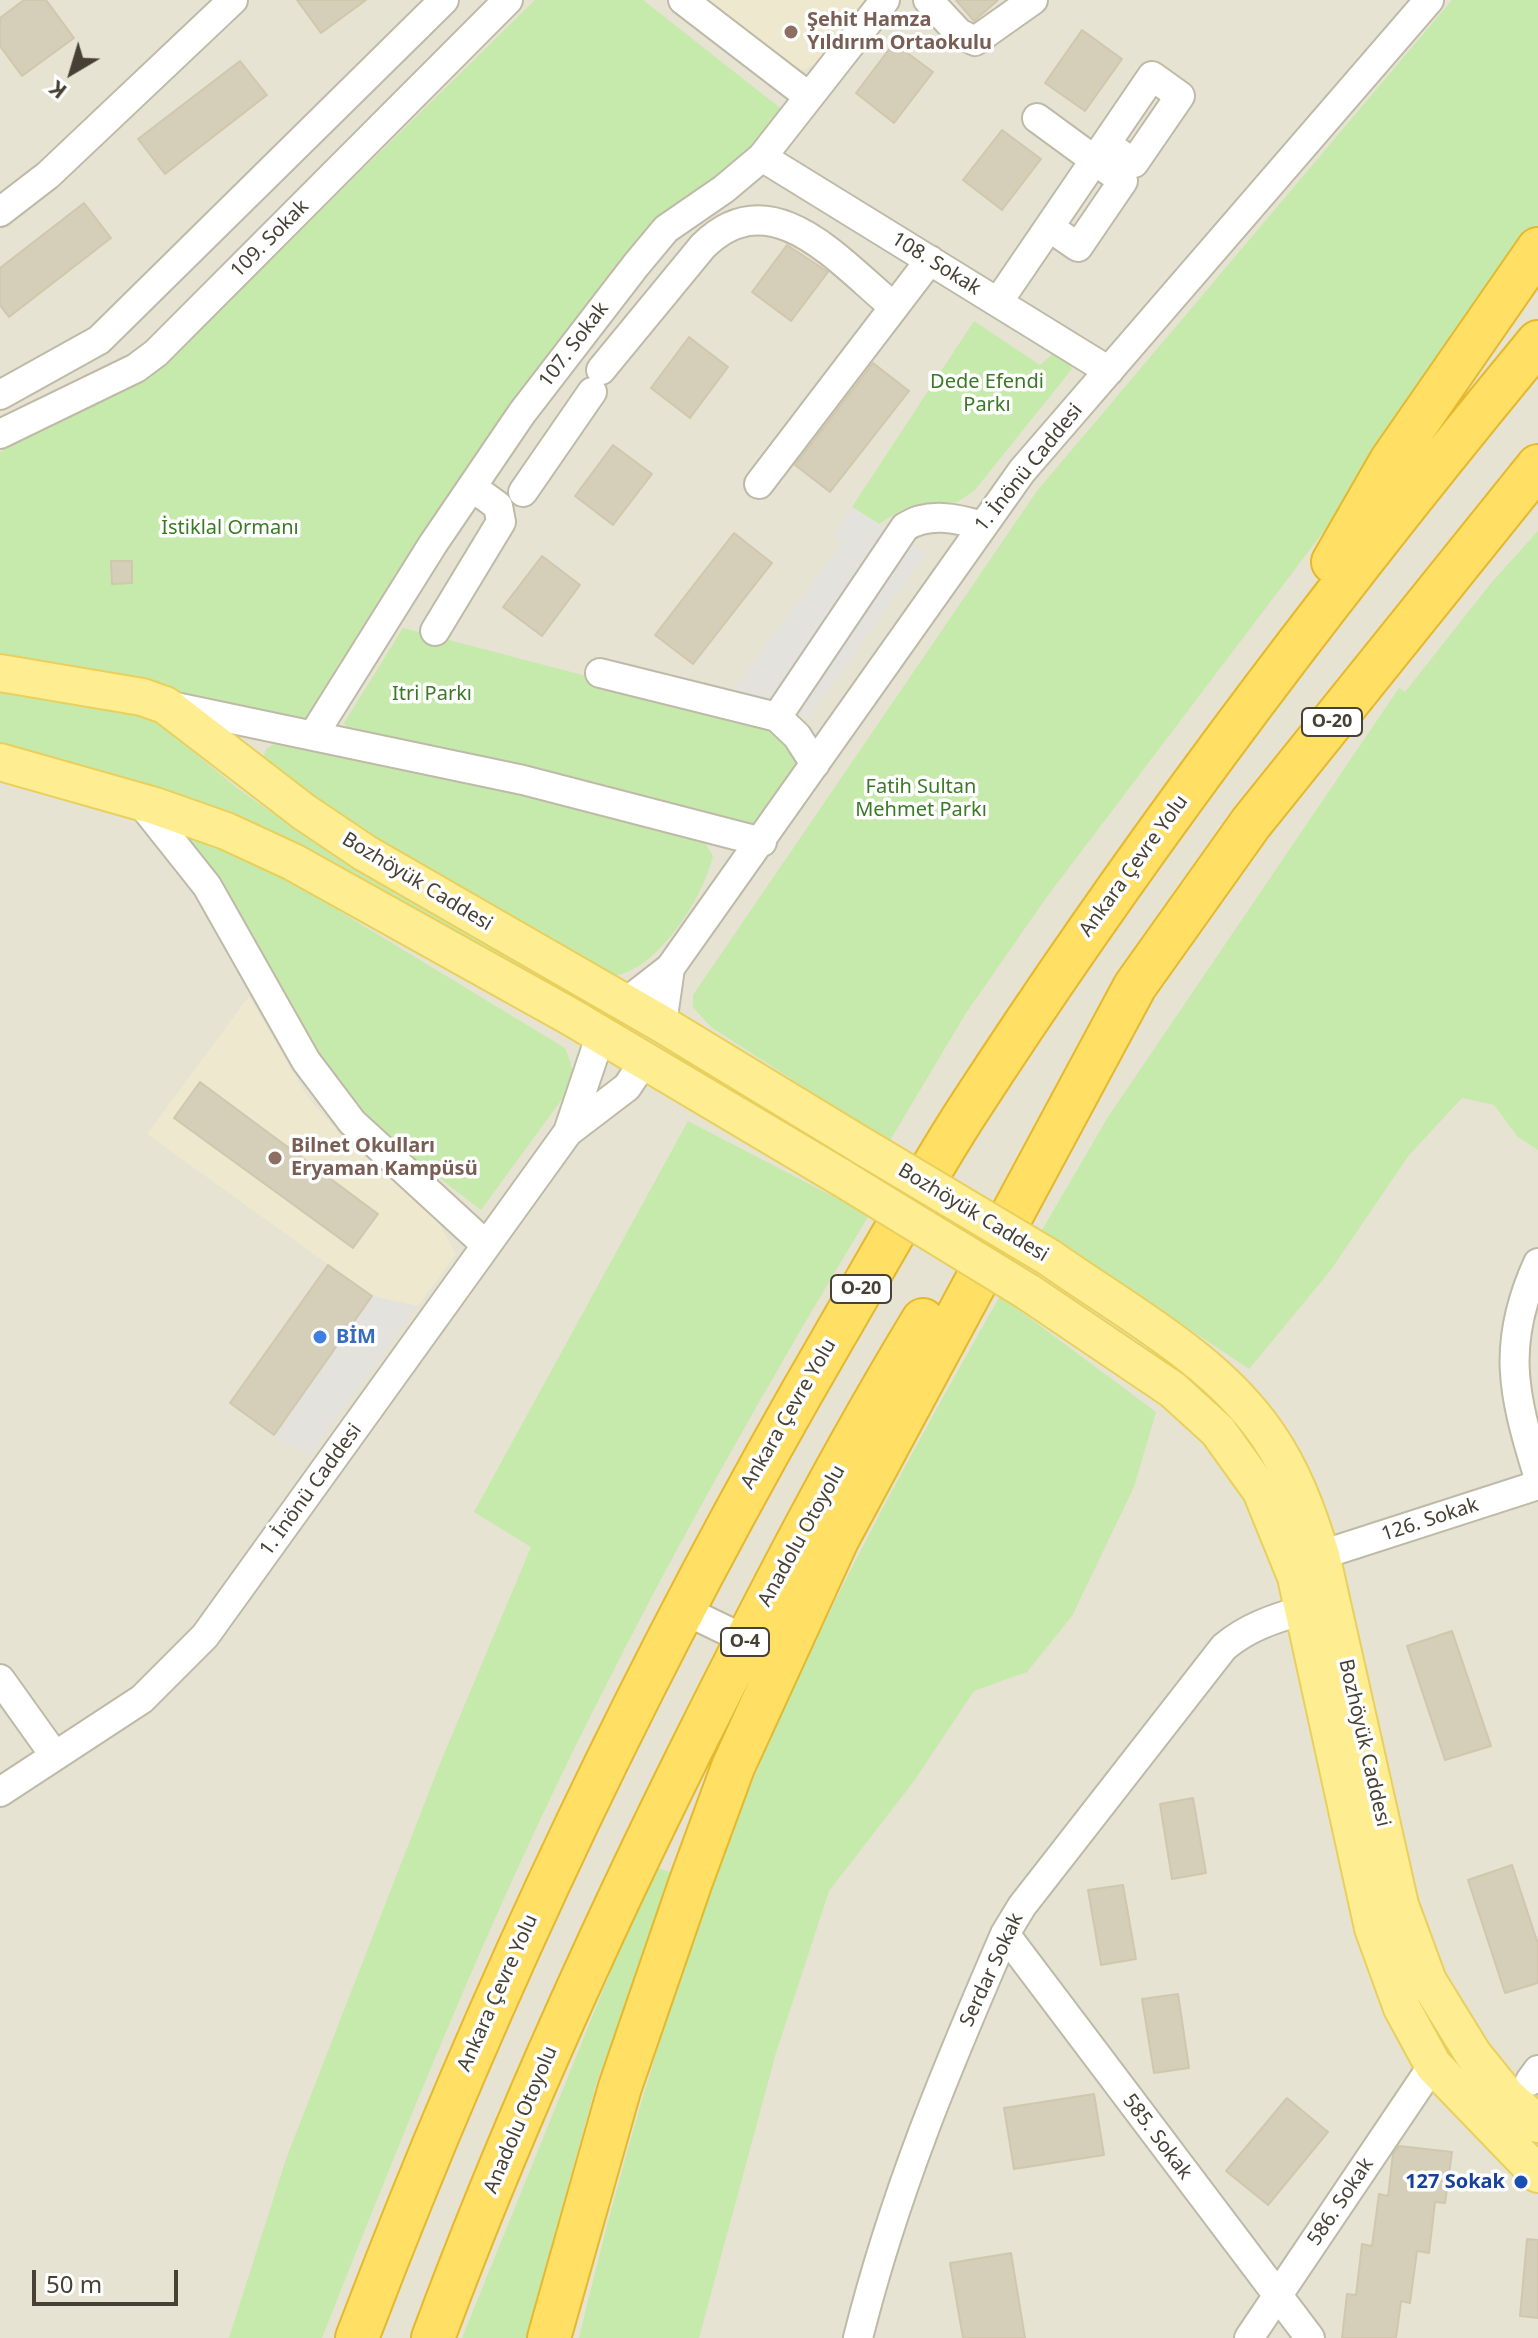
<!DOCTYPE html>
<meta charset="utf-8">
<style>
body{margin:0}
#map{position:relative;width:1538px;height:2338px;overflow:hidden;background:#f3f1e5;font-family:"Noto Sans",sans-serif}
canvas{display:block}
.north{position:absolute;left:32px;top:32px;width:80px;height:80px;-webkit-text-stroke:6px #fff;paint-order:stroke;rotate:218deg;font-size:22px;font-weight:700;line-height:32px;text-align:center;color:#464134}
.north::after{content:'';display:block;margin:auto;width:28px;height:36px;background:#464134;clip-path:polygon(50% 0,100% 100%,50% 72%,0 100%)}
.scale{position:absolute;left:32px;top:2270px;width:146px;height:36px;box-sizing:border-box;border:4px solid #464134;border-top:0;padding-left:10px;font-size:24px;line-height:28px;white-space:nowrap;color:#464134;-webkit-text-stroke:6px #fff;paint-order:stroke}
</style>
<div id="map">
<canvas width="1538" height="2338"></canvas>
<div class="north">K</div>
<div class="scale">50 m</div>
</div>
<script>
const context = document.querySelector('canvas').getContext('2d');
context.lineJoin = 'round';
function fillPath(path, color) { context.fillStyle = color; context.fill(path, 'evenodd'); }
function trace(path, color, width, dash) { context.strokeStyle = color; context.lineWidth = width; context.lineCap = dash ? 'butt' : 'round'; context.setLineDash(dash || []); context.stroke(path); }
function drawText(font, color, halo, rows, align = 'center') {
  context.font = font + ' "Noto Sans",sans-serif'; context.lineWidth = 7; context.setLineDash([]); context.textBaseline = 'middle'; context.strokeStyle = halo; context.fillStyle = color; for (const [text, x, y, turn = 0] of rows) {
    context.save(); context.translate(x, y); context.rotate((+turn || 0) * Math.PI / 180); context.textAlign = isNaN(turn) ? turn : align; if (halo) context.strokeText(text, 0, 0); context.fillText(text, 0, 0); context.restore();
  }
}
fillPath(new Path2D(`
 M 0,0 L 1538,0 L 1538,2338 L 0,2338 Z`), '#e7e3d2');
fillPath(new Path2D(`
 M 698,0 L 869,0 L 815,64 L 801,71 L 792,70 Z
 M 249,996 L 307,1096 L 340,1134 L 434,1215 L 456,1254 L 418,1306 L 372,1296 L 147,1134 Z`), '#ede8ce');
fillPath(new Path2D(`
 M 535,0 L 643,0 L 784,111 L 731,175 L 661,226 L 311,720 L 0,653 L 0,452 L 152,376 Z
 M 1452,0 L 1538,0 L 1538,226 L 1327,527 L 1046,898 L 966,1013 L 889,1142 L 711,1027 L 693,1007 L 693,995 L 1037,491 Z
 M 974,321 L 1040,365 L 1056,351 L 1066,356 L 1072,369 L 974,491 L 957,502 L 903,509 L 879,524 L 852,507 Z
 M 1538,531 L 1538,1150 L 1518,1137 L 1494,1105 L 1462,1098 L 1409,1155 L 1330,1271 L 1249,1369 L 1042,1230 L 1108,1117 L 1399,688 L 1405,692 L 1492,582 Z
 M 403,628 L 781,727 L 800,764 L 760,825 L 349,730 L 344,723 Z
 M 0,683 L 119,705 L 154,720 L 237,788 L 319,846 L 537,975 L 604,1008 L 595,1024 L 304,846 L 241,816 L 144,783 L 0,745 Z
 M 276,743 L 322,746 L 693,836 L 705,843 L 713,856 C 704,896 657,972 612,976 L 357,838 L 263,759 L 266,749 Z
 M 173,828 L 288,880 L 565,1048 C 572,1066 576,1072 568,1091 L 481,1210 L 386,1137 L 344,1091 Z
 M 677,1051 L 862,1163 L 855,1173 L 668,1067 Z
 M 688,1121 L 869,1215 C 772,1376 678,1541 594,1709 C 491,1913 406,2126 322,2338 L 229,2338 L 286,2159 L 441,1761 L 531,1547 L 474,1512 Z
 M 1000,1296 L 1156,1412 L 1134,1487 L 1072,1616 L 1027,1672 L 974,1691 L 914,1781 L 829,1891 L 776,2053 L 699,2338 L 579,2338 C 625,2146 682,1951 758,1768 C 827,1605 913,1449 1000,1296 Z
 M 653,1867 L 674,1873 L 597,2081 L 526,2338 L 462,2338 Z`), '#c6eaab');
fillPath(new Path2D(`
 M 852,507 L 926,553 L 808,718 L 731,692 L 843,542 L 833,536 Z
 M 372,1296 L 418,1306 L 309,1456 L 274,1435 Z`), '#e4e2dd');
const building = new Path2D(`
 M 24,0 L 46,0 L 74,38 L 22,76 L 0,46 L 0,18 Z
 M 297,0 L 366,0 L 321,33 Z
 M 956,0 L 998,0 L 974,21 Z
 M 1082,30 L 1122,59 L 1085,111 L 1045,83 Z
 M 894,43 L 933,72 L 894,123 L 856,93 Z
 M 240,61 L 267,95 L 165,174 L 138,139 Z
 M 1002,130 L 1041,159 L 1002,210 L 963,180 Z
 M 84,203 L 111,238 L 9,317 L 0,305 L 0,268 Z
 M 787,245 L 828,272 L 791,321 L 752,292 Z
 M 689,337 L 728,367 L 690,418 L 651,388 Z
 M 873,363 L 909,391 L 830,492 L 795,465 Z
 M 613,445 L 652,474 L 613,525 L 575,496 Z
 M 734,533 L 772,563 L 693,664 L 655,635 Z
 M 542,556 L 580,585 L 542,636 L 503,607 Z
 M 111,561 L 132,561 L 132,583 L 112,584 Z
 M 200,1082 L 378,1214 L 353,1248 L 174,1118 Z
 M 328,1265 L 372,1296 L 274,1435 L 230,1403 Z
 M 1452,1631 L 1491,1746 L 1445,1760 L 1407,1646 Z
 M 1193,1798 L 1206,1873 L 1172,1879 L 1160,1804 Z
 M 1512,1865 L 1538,1944 L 1538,1983 L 1505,1993 L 1468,1880 Z
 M 1123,1885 L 1136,1959 L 1101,1965 L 1088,1890 Z
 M 1178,1994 L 1189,2068 L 1154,2073 L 1142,1999 Z
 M 1094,2094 L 1104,2155 L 1014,2169 L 1004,2108 Z
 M 1287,2098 L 1328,2132 L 1268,2205 L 1226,2171 Z
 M 1399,2146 L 1452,2152 L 1445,2203 L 1435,2202 L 1429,2253 L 1417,2251 L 1410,2303 L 1401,2301 L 1396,2338 L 1342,2338 L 1347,2294 L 1356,2295 L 1362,2244 L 1372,2246 L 1379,2194 L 1388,2196 L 1393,2154 Z
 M 1527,2239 L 1538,2240 L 1538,2318 L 1520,2316 Z
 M 1011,2253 L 1025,2338 L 963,2338 L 950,2263 Z`);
fillPath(building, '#d5ceb9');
trace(building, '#d0c7ac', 2);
const minor = new Path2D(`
 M 683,0 L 808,96
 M 928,0 L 959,33 L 975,41 L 1033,0
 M 1037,118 L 1123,181 L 1078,247 L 1049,227
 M 762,157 L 1109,371
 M 0,212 L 48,175 L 233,0
 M 998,302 C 1049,226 1101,151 1152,76 L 1180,96 L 1134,163 L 1106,144
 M 601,370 L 703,246 C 772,178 839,262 894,307
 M 0,395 L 99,340 L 444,0
 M 0,434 L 136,368 L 156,353 L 508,0
 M 759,484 L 930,260
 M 523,492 L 592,392
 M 435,631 L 501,522 L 498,506 L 472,487
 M 600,673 L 777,717 L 797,736 L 815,764
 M 166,705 L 523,780 L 762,842
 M 777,717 L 905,527 C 928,512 957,518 982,526
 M 314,734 L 433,544 L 522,413 L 636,265 L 666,229 L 724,189 L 762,157 L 885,0
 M 141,803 L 207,886 L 306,1061 L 352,1122 L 486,1245
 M 625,1003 L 670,968 L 1022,471 L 1429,0
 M 662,1024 L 670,968
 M 601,1034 L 568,1132 L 627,1087 L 645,1060
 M 1538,1263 C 1501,1344 1513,1394 1538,1475
 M 1321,1555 L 1538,1485
 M 682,1609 L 746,1640
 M 0,1679 L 55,1756
 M 0,1792 L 142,1699 L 205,1636 L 568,1132
 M 1005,1934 L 1310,2338
 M 1530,2081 L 1538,2070
 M 858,2338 C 894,2194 946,2070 1005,1934 L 1022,1906 L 1224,1647 C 1248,1627 1273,1619 1303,1610
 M 1249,2338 L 1433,2065`);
const major = new Path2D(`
 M 0,673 L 142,697 L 165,705 L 304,812 L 365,853 L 662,1024 L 864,1147
 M 0,762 L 155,806 L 226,831 L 293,862 L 571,1017 L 842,1178
 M 1050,1258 C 1123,1310 1215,1358 1267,1434 C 1293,1471 1308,1513 1321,1555 L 1400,1905 L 1428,1981 L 1473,2054 L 1507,2096 L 1538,2124
 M 1028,1292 L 1173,1390 L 1218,1431 L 1261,1491 L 1296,1577 L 1373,1928 L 1402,2008 L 1433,2065 L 1538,2174`);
const highway = new Path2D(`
 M 1333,562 L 1391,461 L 1538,249
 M 357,2338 C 489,1991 648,1656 835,1335 C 878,1261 920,1185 966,1113 C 1140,844 1334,589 1538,342
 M 433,2338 C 508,2136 597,1939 693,1746 C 765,1602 839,1458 923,1320
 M 549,2338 L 620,2087 L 690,1884 L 733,1767 L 838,1538 L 1135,986 L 1251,823 L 1538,466`);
trace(minor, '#bfbaa7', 32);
trace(major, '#e9d05d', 40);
trace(highway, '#e5b82d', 46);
trace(minor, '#fff', 28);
trace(major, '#ffed92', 36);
trace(highway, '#ffdf64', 42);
const majorBridge = new Path2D(`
 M 864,1147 L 1050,1258
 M 842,1178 L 1028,1292`);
trace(majorBridge, '#e9d05d', 40, []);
trace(majorBridge, '#ffed92', 36);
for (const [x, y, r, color] of [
 [791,32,8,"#8d6e63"],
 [275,1158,8,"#8d6e63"],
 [320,1337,8,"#3f7fe0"],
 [1521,2182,8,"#1a4fb4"]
]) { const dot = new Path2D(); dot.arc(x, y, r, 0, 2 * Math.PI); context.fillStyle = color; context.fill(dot); trace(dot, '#fff', 3); }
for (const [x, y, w] of [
 [1332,722,60],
 [861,1289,60],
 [745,1642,48]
]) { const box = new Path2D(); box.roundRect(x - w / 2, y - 14, w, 28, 6); context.fillStyle = '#fff'; context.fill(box); trace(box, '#464134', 2); }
drawText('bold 18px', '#464134', null, [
 ["O-20",1332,722],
 ["O-20",861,1289],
 ["O-4",745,1642]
]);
drawText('bold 20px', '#785e54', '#fff', [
 ["Şehit Hamza",807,20],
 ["Yıldırım Ortaokulu",807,43],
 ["Bilnet Okulları",291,1146],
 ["Eryaman Kampüsü",291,1169]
], 'left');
drawText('20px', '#464134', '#fff', [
 ["109. Sokak",270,239,-45],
 ["108. Sokak",936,264,32],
 ["107. Sokak",574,345,-53],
 ["1. İnönü Caddesi",1029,468,-51],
 ["Ankara Çevre Yolu",1134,866,-54],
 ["Bozhöyük Caddesi",417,882,31],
 ["Bozhöyük Caddesi",973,1213,31],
 ["Ankara Çevre Yolu",789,1414,-60],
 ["1. İnönü Caddesi",311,1490,-54],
 ["126. Sokak",1430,1520,-18],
 ["Anadolu Otoyolu",802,1536,-61],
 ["Bozhöyük Caddesi",1364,1743,77],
 ["Serdar Sokak",992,1970,-65],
 ["Ankara Çevre Yolu",498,1993,-66],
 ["Anadolu Otoyolu",521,2120,-67],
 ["585. Sokak",1157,2137,53],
 ["586. Sokak",1341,2202,-56]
]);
drawText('20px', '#3a7a25', '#fff', [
 ["Dede Efendi",987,382],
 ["Parkı",987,405],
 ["İstiklal Ormanı",230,528],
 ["Itri Parkı",432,694],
 ["Fatih Sultan",921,787],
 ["Mehmet Parkı",921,810]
]);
drawText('bold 20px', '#366cbe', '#fff', [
 ["BİM",336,1337]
], 'left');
drawText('bold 20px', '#164399', '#fff', [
 ["127 Sokak",1505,2182]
], 'right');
</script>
